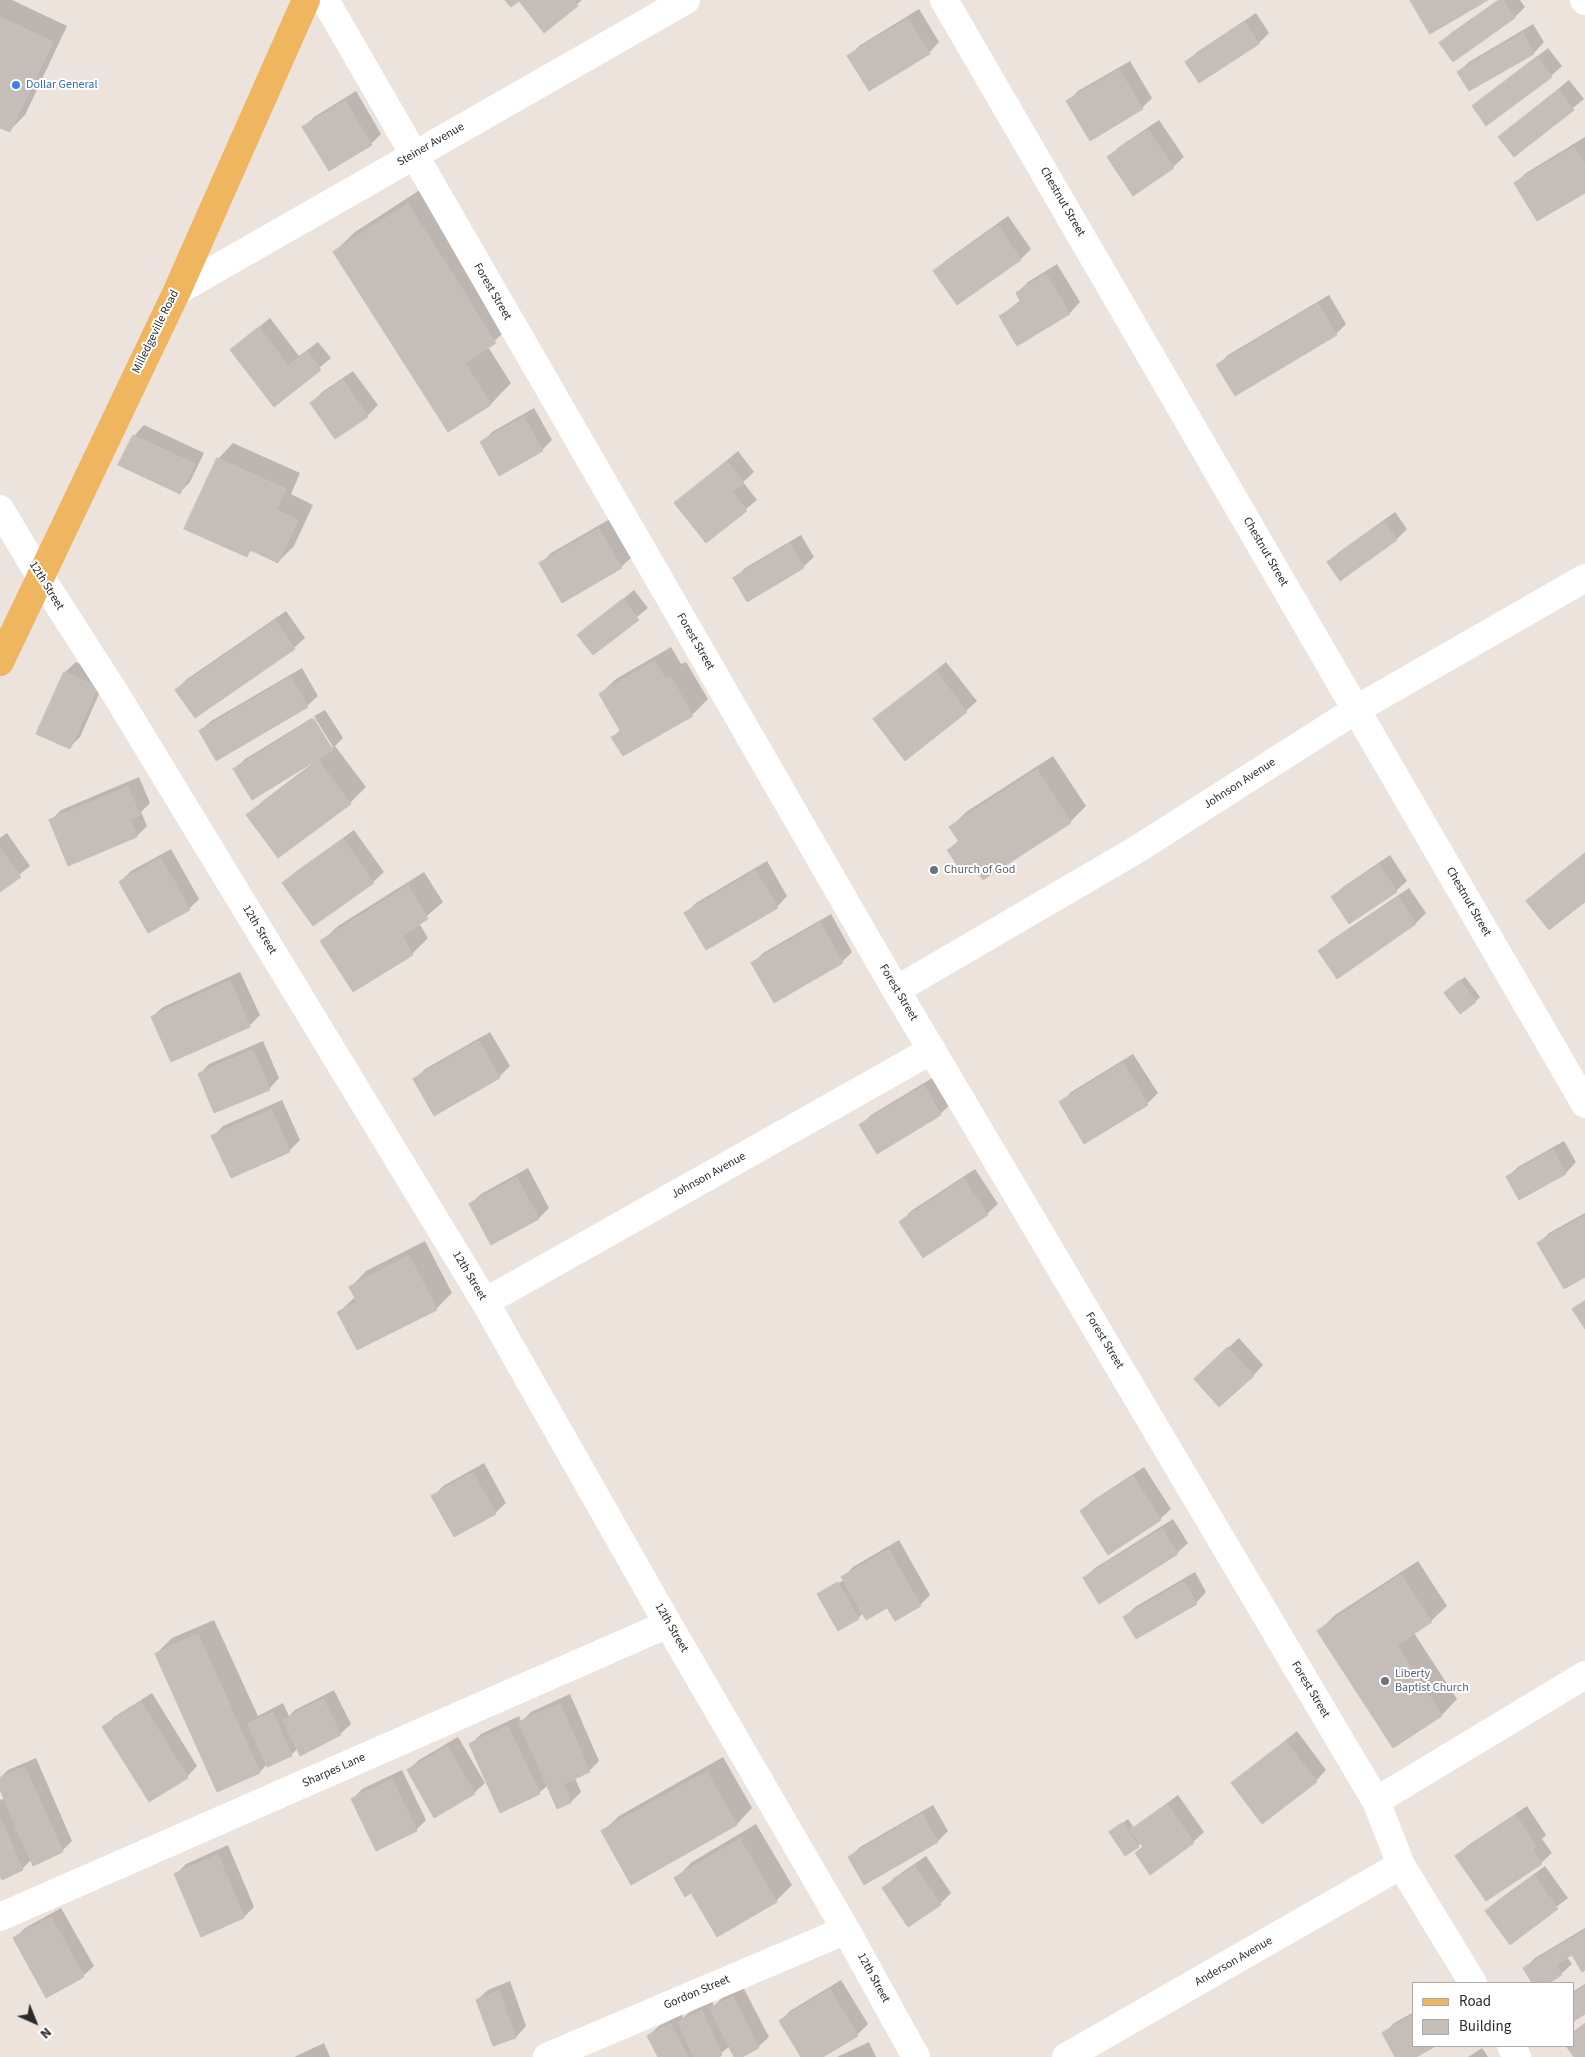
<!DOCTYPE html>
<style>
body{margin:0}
#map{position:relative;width:1585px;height:2057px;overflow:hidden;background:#ece3dd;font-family:"Source Sans 3",sans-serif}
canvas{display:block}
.legend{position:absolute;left:1412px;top:1982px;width:162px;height:65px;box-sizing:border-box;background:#fff;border:1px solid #aaa;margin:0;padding:6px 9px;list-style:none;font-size:15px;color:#2b2b2b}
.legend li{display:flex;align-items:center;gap:10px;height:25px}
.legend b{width:25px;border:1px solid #aaa}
.north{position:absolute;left:10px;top:1997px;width:50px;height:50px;-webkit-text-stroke:4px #fff;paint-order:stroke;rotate:136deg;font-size:14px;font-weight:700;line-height:20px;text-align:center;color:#2b2b2b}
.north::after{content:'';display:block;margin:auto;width:18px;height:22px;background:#2b2b2b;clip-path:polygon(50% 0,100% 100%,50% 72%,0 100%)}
</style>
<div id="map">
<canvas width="1585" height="2057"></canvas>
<ul class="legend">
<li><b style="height:6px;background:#efb65f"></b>Road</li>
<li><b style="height:14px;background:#c5beb8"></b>Building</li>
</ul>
<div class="north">N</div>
</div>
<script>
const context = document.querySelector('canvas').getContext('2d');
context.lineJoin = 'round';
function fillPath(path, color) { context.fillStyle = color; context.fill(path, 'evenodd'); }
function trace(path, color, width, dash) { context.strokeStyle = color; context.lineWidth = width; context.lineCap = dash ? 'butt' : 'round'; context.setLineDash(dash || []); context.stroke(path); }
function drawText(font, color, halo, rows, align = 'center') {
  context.font = font + ' "Source Sans 3",sans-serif'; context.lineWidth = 4; context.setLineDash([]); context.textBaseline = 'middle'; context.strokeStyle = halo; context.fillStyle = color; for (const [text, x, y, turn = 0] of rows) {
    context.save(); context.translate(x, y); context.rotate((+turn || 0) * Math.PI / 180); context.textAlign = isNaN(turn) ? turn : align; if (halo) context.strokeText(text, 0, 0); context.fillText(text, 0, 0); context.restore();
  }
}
fillPath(new Path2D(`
 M 0,0 L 12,0 L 67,26 L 25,115 L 9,131 L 0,126 Z
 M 520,0 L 582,0 L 544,31 Z
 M 1498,0 L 1520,0 L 1525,7 L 1515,17 L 1453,61 L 1441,43 L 1451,33 Z
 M 919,9 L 939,42 L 929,53 L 849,57 L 859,46 Z
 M 1256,13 L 1269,33 L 1259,43 L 1199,82 L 1186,62 L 1197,52 Z
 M 1533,24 L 1544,42 L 1534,53 L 1469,90 L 1458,72 L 1469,62 Z
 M 1548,48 L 1562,66 L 1551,76 L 1473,106 Z
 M 1130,61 L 1152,98 L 1142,108 L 1068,101 L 1078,91 Z
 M 1569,80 L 1584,99 L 1514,156 L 1500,137 Z
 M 356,91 L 381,134 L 371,144 L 304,127 L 314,117 Z
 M 1159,120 L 1184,157 L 1173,167 L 1109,157 L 1119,147 Z
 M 1585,137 L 1585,191 L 1515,183 L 1526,173 Z
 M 429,184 L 516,321 L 488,347 L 511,383 L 491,404 L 448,431 L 334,252 L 355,232 Z
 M 1008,216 L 1031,249 L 1021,259 L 957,304 L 935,271 L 945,261 Z
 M 1057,264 L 1080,302 L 1070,313 L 1017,345 L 1000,316 L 1021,300 L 1017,293 L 1028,282 Z
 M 1329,295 L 1346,324 L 1336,334 L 1218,365 L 1228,355 Z
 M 270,318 L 299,356 L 318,342 L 331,358 L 274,405 L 231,350 Z
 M 353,371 L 378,405 L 367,416 L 335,437 L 312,403 L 322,392 Z
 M 534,408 L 552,440 L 542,450 L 482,442 L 492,432 Z
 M 144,425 L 204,453 L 190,482 L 180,492 L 134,436 Z
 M 233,443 L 300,473 L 291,494 L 313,505 L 294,546 L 278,562 L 252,550 L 246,555 L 218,459 Z
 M 738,451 L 754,472 L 743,482 L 757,500 L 706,542 L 676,503 Z
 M 1395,512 L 1407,529 L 1396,540 L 1329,562 L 1339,552 Z
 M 610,519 L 632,557 L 621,567 L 541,563 L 551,553 Z
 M 801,535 L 814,557 L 803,567 L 735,578 L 745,568 Z
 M 634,590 L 648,608 L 593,653 L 579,635 Z
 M 286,611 L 305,638 L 294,648 L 176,690 L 187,679 Z
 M 671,647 L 681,664 L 686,662 L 708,699 L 692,715 L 624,755 L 613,737 L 621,729 L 600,694 L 616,679 Z
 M 76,662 L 107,676 L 80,737 L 70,747 L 38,733 L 65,672 Z
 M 946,662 L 977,701 L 966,711 L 875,719 Z
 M 302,668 L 318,696 L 307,706 L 200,731 L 211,721 Z
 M 325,710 L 343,738 L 335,746 L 366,787 L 350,803 L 248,816 L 264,800 L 317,760 L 316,759 L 234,770 L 245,759 L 312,718 L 331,748 L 333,747 L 314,716 Z
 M 1053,756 L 1086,806 L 1070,822 L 972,862 L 948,850 L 959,840 L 951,827 L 966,812 Z
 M 139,777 L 150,803 L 141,812 L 147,826 L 137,836 L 51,820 L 61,810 Z
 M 354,830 L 384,872 L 373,882 L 283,883 L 294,873 Z
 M 7,833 L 30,866 L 0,890 L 0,838 Z
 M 171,849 L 199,899 L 189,909 L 120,882 L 131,871 Z
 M 1585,853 L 1585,900 L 1527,901 L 1538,891 Z
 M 1390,855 L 1407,881 L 1396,891 L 1332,897 L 1343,887 Z
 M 767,861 L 787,896 L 777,907 L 686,913 L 696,903 Z
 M 424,872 L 443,902 L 419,923 L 428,938 L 412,954 L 322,941 L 338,926 Z
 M 1409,888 L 1426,913 L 1416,923 L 1337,977 L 1320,952 L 1330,941 Z
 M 831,914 L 852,952 L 842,962 L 753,963 L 763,953 Z
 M 240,972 L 260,1015 L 250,1025 L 172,1061 L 152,1017 L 163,1007 Z
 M 1465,977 L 1480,997 L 1476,1001 L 1451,988 Z
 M 490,1032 L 510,1066 L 499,1077 L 434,1114 L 415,1079 L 425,1069 Z
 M 263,1041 L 279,1078 L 269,1089 L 199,1075 L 209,1064 Z
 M 1133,1054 L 1158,1093 L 1147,1104 L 1085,1142 L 1061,1103 L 1071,1092 Z
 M 934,1077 L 951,1104 L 940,1114 L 861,1125 L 871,1115 Z
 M 282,1100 L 300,1140 L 289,1151 L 213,1137 L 223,1126 Z
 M 1564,1141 L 1576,1162 L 1566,1173 L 1519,1199 L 1507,1177 L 1518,1167 Z
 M 528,1168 L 549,1208 L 539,1218 L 492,1243 L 470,1204 L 481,1194 Z
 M 975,1169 L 998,1204 L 987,1214 L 901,1222 L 911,1211 Z
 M 1585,1213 L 1585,1276 L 1539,1243 L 1549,1233 Z
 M 425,1241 L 452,1293 L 436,1309 L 339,1312 L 356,1296 L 351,1287 L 366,1271 Z
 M 1239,1338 L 1263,1365 L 1253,1376 L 1206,1368 Z
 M 484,1463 L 506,1503 L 495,1513 L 454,1536 L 433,1497 L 443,1486 Z
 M 1144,1467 L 1171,1509 L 1160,1519 L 1108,1553 L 1081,1511 L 1092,1501 Z
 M 1173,1519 L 1188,1543 L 1177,1553 L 1084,1578 L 1095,1568 Z
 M 899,1540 L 930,1595 L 920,1605 L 888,1606 L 863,1613 L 858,1618 L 819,1594 L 844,1580 L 843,1577 L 853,1567 Z
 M 1418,1561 L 1447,1606 L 1431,1621 L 1414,1633 L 1457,1699 L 1442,1715 L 1394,1746 L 1319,1631 L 1335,1615 Z
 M 1195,1572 L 1206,1592 L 1196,1603 L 1125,1617 L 1135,1607 Z
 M 214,1620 L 258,1716 L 283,1703 L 289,1716 L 295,1710 L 334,1690 L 351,1724 L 340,1734 L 298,1748 L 291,1755 L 267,1764 L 260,1772 L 218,1791 L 156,1654 L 172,1638 Z
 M 152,1693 L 197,1766 L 187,1777 L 104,1727 L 114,1717 Z
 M 570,1694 L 599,1761 L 589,1771 L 575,1778 L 581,1792 L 571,1802 L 558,1808 L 548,1785 L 539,1793 L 470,1745 L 481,1734 L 519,1716 L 521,1722 L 531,1712 Z
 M 1297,1731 L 1326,1770 L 1316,1781 L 1232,1783 Z
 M 458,1737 L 485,1783 L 474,1793 L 408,1770 L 419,1760 Z
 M 723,1757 L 752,1808 L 737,1824 L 632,1883 L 603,1831 L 619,1816 Z
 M 36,1758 L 72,1841 L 62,1851 L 32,1859 L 22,1869 L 0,1873 L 0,1800 L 5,1798 L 0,1786 L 0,1778 L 8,1770 Z
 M 402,1770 L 426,1820 L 416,1830 L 352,1800 L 362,1789 Z
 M 1178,1795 L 1204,1832 L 1193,1842 L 1136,1854 L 1143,1846 L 1141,1843 L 1138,1846 L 1110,1832 L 1128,1819 L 1134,1828 Z
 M 933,1805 L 948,1831 L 938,1841 L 865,1883 L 850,1857 L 860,1847 Z
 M 1527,1806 L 1546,1835 L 1542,1839 L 1552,1853 L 1541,1863 L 1486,1900 L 1457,1856 L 1467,1846 Z
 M 756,1824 L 792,1885 L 776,1901 L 692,1892 L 676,1878 L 692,1862 Z
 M 228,1845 L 254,1907 L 244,1917 L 176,1874 L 186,1864 Z
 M 926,1856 L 951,1893 L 940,1904 L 908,1925 L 884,1888 L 894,1878 Z
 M 1545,1866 L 1568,1898 L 1510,1943 L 1487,1911 L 1497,1901 Z
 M 61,1908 L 94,1966 L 83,1976 L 15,1938 L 25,1928 Z
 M 1585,1928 L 1585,1969 L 1573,1954 L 1567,1957 L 1572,1964 L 1561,1974 L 1546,1983 L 1534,1983 L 1525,1968 L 1535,1958 Z
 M 841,1980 L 868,2024 L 857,2035 L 820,2057 L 802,2057 L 780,2021 L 790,2011 Z
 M 510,1981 L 526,2026 L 516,2037 L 494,2045 L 477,2000 L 488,1990 Z
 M 1585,1984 L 1585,2013 L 1574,2020 L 1574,1991 Z
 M 743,1987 L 769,2037 L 758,2047 L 739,2057 L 736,2057 L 730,2046 L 716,2057 L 659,2057 L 648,2036 L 659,2026 L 682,2014 L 683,2018 L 690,2012 L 712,2001 L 714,2006 L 722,1998 Z
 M 1414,2012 L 1414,2046 L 1433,2046 L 1413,2057 L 1397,2057 L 1384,2033 L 1394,2023 Z
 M 1585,2023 L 1585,2057 L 1576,2057 L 1567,2046 L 1574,2046 L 1574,2031 Z
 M 869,2042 L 876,2057 L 837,2057 Z
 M 324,2043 L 330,2057 L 295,2057 L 296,2056 Z
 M 1482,2048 L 1488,2057 L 1468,2057 Z`), '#0003');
const building = new Path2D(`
 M 505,0 L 574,0 L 578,6 L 544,33 L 519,1 L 511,7 Z
 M 1410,0 L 1488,0 L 1430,34 Z
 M 1500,0 L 1503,0 L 1515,18 L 1453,62 L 1439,43 Z
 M 0,17 L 53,42 L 10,132 L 0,128 Z
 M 908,19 L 930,54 L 869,91 L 847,56 Z
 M 1245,22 L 1259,44 L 1199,83 L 1185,62 Z
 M 1523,33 L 1534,54 L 1469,91 L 1457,72 Z
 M 1537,57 L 1552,77 L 1486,126 L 1472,106 Z
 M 1119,70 L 1143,109 L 1090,141 L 1066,101 Z
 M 1558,90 L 1574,110 L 1514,157 L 1498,137 Z
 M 345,101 L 372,145 L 329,171 L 302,127 Z
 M 1148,130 L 1174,168 L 1133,196 L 1107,157 Z
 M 1574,147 L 1585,164 L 1585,193 L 1537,221 L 1514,183 Z
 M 408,204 L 496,343 L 465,363 L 491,405 L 448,432 L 333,252 Z
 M 998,226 L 1021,260 L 957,305 L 933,271 Z
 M 1046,274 L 1070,314 L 1017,346 L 999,316 L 1021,303 L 1016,293 Z
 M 1318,304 L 1337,335 L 1235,396 L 1216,365 Z
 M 259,327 L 288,366 L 307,351 L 321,370 L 274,407 L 230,350 Z
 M 343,380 L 368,417 L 335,439 L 310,403 Z
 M 524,417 L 543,451 L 499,476 L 480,442 Z
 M 133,435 L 195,464 L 180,494 L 118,465 Z
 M 217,458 L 286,489 L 276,510 L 298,520 L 278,563 L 250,550 L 247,557 L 184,529 Z
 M 727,461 L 744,483 L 732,492 L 747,511 L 706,543 L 674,503 Z
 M 1384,522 L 1397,540 L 1340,581 L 1327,562 Z
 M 599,529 L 622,568 L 562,603 L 539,563 Z
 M 790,544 L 804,568 L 747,602 L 733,578 Z
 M 623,599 L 639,620 L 593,655 L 577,635 Z
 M 275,621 L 295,649 L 195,718 L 175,690 Z
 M 655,661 L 665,679 L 670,676 L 693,716 L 623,756 L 611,737 L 621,732 L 599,694 Z
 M 936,671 L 967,712 L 905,761 L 873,719 Z
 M 64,672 L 98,687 L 70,749 L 36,734 Z
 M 291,677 L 308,707 L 216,761 L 199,731 Z
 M 314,719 L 333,750 L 252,800 L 233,769 Z
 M 319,761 L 351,804 L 278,858 L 246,815 Z
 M 1037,770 L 1071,823 L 983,880 L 972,864 L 961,871 L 947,850 L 959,842 L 949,827 Z
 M 128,787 L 140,815 L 130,819 L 137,837 L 68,866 L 49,820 Z
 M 343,839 L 374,883 L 313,926 L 282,883 Z
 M 0,848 L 21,877 L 0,892 Z
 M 1585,853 L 1585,902 L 1549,930 L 1526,901 Z
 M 161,858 L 190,910 L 148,933 L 119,882 Z
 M 1379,865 L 1397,892 L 1349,924 L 1331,897 Z
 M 756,871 L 778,908 L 706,950 L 684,913 Z
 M 408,886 L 428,919 L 402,936 L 413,955 L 353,992 L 320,941 Z
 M 1398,897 L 1416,924 L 1337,979 L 1318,951 Z
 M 820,923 L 843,963 L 774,1003 L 751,963 Z
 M 1460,980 L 1476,1002 L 1460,1014 L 1444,993 Z
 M 230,981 L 250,1027 L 171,1062 L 151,1017 Z
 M 479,1041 L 500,1078 L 434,1116 L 413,1079 Z
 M 253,1050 L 270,1090 L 214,1113 L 198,1074 Z
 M 1123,1063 L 1148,1105 L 1084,1144 L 1059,1102 Z
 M 924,1086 L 941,1115 L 877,1154 L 859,1125 Z
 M 272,1110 L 290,1152 L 231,1178 L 211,1136 Z
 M 1553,1150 L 1566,1174 L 1519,1200 L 1506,1177 Z
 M 517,1178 L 539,1219 L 491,1245 L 469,1204 Z
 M 964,1179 L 988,1215 L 923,1258 L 899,1222 Z
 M 1585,1216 L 1585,1277 L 1564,1289 L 1537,1243 Z
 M 409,1256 L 437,1310 L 357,1350 L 337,1312 L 357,1302 L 349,1287 Z
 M 1585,1301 L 1585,1329 L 1572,1309 Z
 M 1228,1347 L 1254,1376 L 1219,1407 L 1194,1379 Z
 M 473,1473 L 496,1514 L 454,1537 L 431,1496 Z
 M 1133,1476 L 1161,1520 L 1108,1555 L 1080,1511 Z
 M 1162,1529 L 1178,1554 L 1099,1604 L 1083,1578 Z
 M 889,1550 L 921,1606 L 895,1621 L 887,1608 L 866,1620 L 841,1577 Z
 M 1401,1575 L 1432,1622 L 1397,1645 L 1442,1716 L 1393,1748 L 1317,1631 Z
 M 838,1582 L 859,1619 L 838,1631 L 817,1594 Z
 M 1184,1582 L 1197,1604 L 1136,1639 L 1123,1617 Z
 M 198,1634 L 260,1773 L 217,1792 L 155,1654 Z
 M 323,1699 L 341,1735 L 300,1756 L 283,1720 Z
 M 141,1702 L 188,1778 L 149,1802 L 102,1727 Z
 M 560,1704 L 590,1772 L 563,1784 L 571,1803 L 557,1809 L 519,1722 Z
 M 273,1713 L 292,1756 L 267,1767 L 248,1724 Z
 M 508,1726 L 540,1794 L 500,1813 L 469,1744 Z
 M 1286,1741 L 1317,1782 L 1262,1824 L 1231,1783 Z
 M 448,1747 L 475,1794 L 434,1818 L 407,1770 Z
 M 25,1767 L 63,1852 L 33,1866 L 0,1790 L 0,1778 Z
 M 707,1772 L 737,1825 L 631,1885 L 601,1831 Z
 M 392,1780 L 417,1831 L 376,1851 L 351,1799 Z
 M 1167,1804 L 1194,1843 L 1150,1875 L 1135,1853 L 1143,1847 L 1130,1830 Z
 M 922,1814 L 938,1842 L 864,1885 L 848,1857 Z
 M 1516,1815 L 1536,1846 L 1533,1849 L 1542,1864 L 1486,1901 L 1455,1856 Z
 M 0,1818 L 23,1870 L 2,1880 L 0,1876 Z
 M 1122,1823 L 1139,1847 L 1125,1856 L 1109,1832 Z
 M 740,1839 L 777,1902 L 717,1937 L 691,1893 L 685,1897 L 674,1878 Z
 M 218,1855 L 244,1918 L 201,1937 L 174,1874 Z
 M 915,1866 L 941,1905 L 908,1927 L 882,1888 Z
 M 1534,1875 L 1558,1909 L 1510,1945 L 1485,1911 Z
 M 51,1917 L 84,1977 L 46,1998 L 13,1938 Z
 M 1585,1931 L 1585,1970 L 1582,1972 L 1572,1955 L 1555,1965 L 1562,1975 L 1549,1983 L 1532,1983 L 1523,1968 Z
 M 1585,1986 L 1585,2014 L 1574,2021 L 1574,1994 Z
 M 830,1989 L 858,2036 L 823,2057 L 801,2057 L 779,2021 Z
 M 499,1991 L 516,2038 L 493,2046 L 476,2000 Z
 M 733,1997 L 759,2048 L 742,2057 L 734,2057 L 710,2008 Z
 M 702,2011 L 722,2055 L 719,2057 L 694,2057 L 678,2022 Z
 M 1414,2015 L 1414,2046 L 1436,2046 L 1416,2057 L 1395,2057 L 1382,2033 Z
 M 671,2024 L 688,2057 L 658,2057 L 647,2036 Z
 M 1585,2024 L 1585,2057 L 1574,2057 L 1566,2046 L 1574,2046 L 1574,2032 Z`);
fillPath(building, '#c5beb8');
trace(building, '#c8bfb6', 1);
trace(new Path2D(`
 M 325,0 L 896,990 L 1376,1801 L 1401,1865 L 1473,1983
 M 944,0 L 1585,1104
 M 1584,0 L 1585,1
 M 177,291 L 686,0
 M 0,509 L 40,576 L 115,693 L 485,1302 L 668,1624 L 846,1930 L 916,2057
 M 896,990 L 1136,850 L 1357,709 L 1585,578
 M 485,1302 L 932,1050
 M 1376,1801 L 1585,1675
 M 0,1917 L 668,1624
 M 1511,2046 L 1517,2057
 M 547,2057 L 846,1930
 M 1066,2057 L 1401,1865`), '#fff', 28);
trace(new Path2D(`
 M 0,662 L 177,291 L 306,0`), '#efb65f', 28);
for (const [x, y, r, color] of [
 [16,85,5,"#3f7fe0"],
 [934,870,5,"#6b7280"],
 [1385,1681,5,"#6b7280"]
]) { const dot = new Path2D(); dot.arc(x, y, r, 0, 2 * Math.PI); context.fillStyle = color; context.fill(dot); trace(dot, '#fff', 2); }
drawText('12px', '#366cbe', '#fff', [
 ["Dollar General",26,85]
], 'left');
drawText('12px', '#2b2b2b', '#fff', [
 ["Steiner Avenue",431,145,-30],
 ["Chestnut Street",1062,202,60],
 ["Forest Street",492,292,60],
 ["Milledgeville Road",156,332,-64],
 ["Chestnut Street",1265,552,60],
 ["12th Street",46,586,58],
 ["Forest Street",695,642,60],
 ["Johnson Avenue",1240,784,-33],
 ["Chestnut Street",1468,902,60],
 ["12th Street",259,930,59],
 ["Forest Street",898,993,59],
 ["Johnson Avenue",709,1176,-29],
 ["12th Street",469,1276,59],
 ["Forest Street",1104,1341,59],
 ["12th Street",671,1628,60],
 ["Forest Street",1310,1690,59],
 ["Sharpes Lane",334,1771,-24],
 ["Anderson Avenue",1234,1962,-30],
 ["12th Street",873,1978,61],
 ["Gordon Street",697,1993,-23]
]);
drawText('12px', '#5b616d', '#fff', [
 ["Church of God",944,870],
 ["Liberty",1395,1674],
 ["Baptist Church",1395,1688]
], 'left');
</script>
